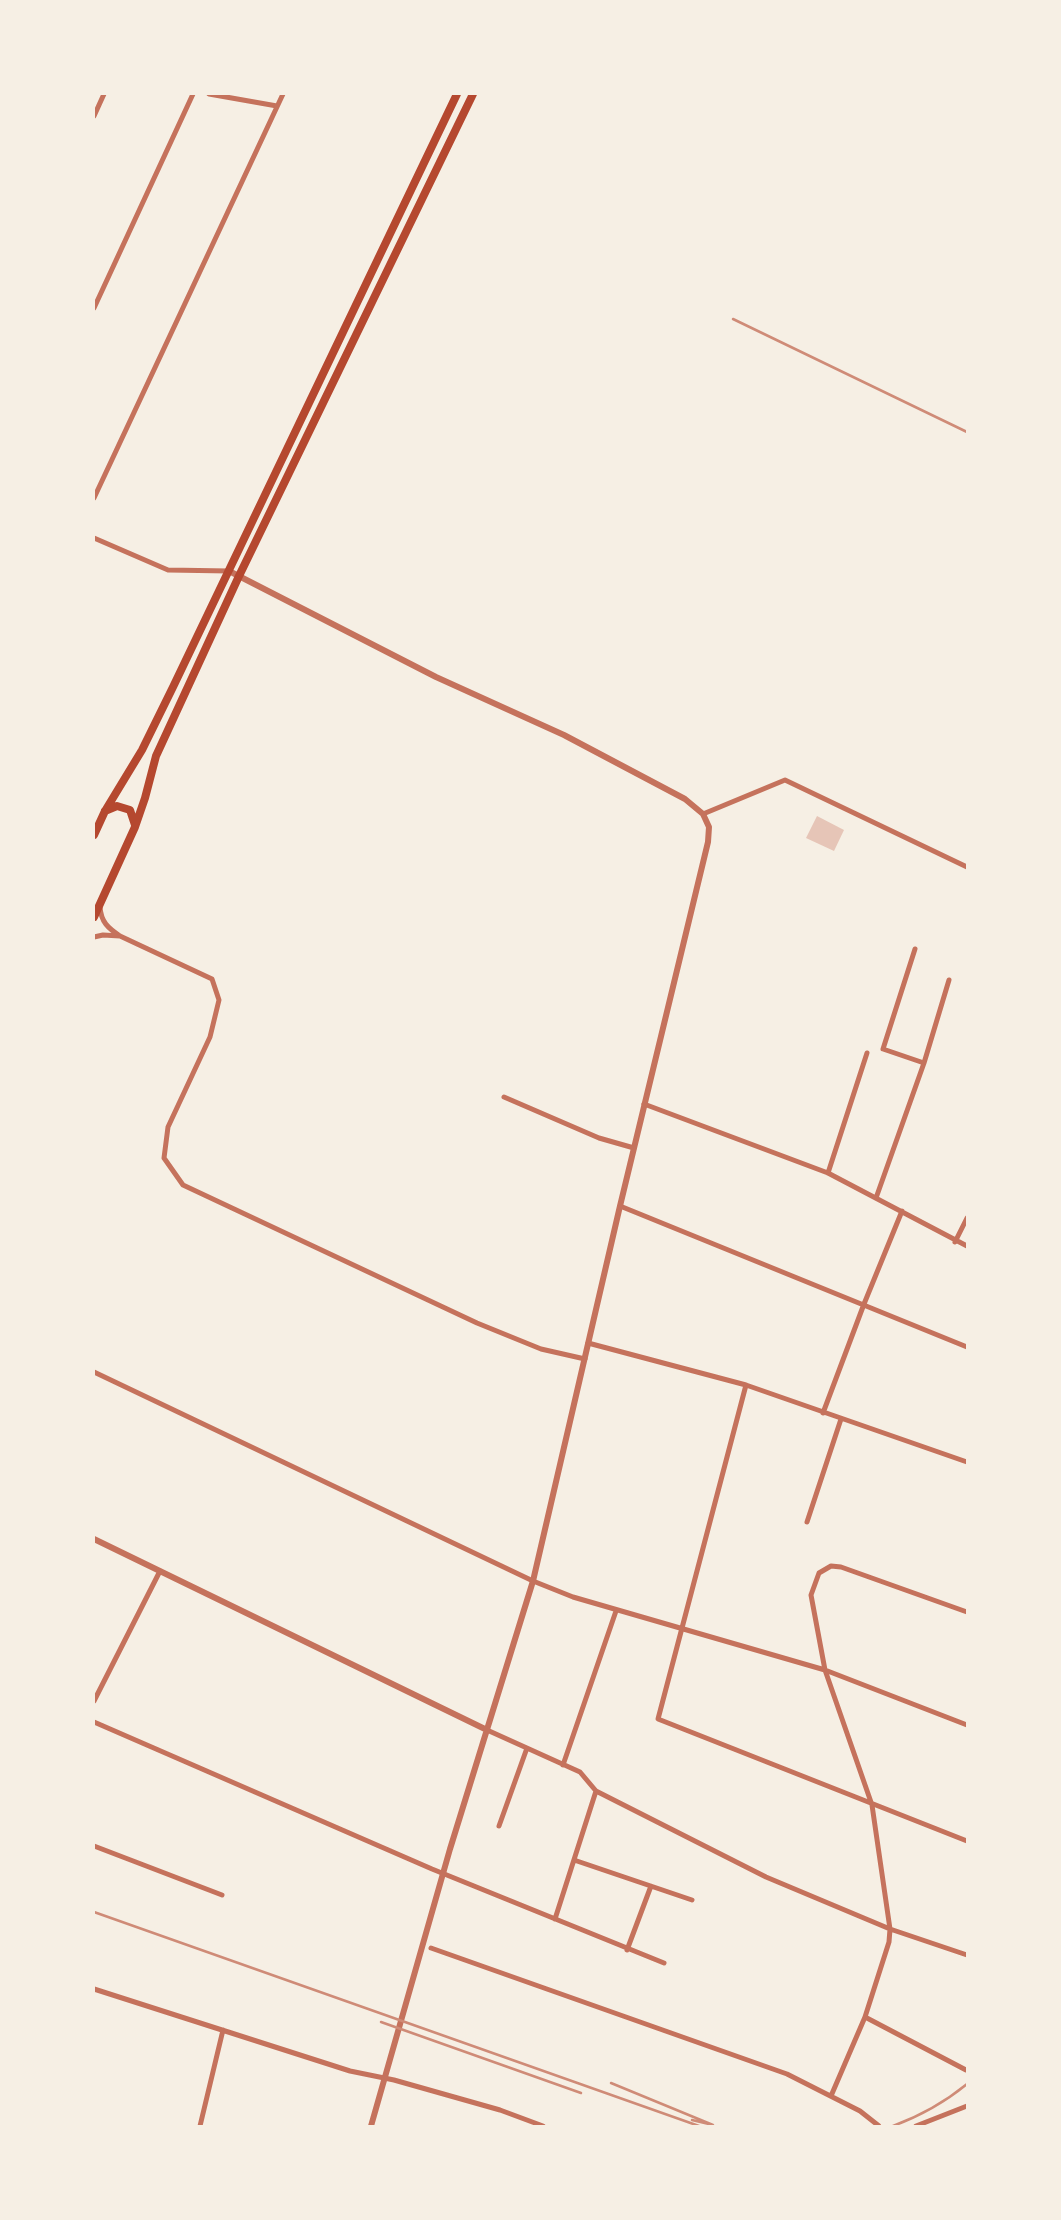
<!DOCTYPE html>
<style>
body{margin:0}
#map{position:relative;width:1061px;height:2220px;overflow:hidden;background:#f6efe4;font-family:Georgia,serif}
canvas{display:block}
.frame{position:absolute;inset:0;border:95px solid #f6efe4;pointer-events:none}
</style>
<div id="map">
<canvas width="1061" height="2220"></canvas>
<div class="frame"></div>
</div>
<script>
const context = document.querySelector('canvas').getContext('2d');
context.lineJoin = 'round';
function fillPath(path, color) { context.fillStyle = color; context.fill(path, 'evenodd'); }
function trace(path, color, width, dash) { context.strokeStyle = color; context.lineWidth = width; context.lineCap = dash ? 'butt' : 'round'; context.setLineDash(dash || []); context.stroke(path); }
fillPath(new Path2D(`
 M 817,816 L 844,830 L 834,851 L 806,838 Z`), '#e6c5b7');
trace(new Path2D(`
 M 209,94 L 277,106
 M 94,116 L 104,94
 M 94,308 L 193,94
 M 94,498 L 283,94
 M 94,538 L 168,570 L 229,571
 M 703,814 L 785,780 L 967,867
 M 100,907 C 101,922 108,928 120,936 L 212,979 L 219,1000 L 210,1037 L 168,1127 L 164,1158 L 183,1185 L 477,1323 L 541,1349 L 585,1359
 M 94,937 L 103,935 L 120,936
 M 915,949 L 883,1049 L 924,1063
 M 504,1097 L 599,1138 L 634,1148
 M 644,1104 L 828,1173 L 967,1246
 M 828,1173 L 867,1053
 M 876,1198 L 924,1063 L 949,980
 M 620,1206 L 967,1347
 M 955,1242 L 967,1218
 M 588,1343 L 746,1385 L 967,1462
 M 94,1372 L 533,1581 L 573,1597 L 825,1670 L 967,1725
 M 746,1385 L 658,1719 L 967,1841
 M 823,1413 L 864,1304 L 902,1211
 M 807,1522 L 841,1419
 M 94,1701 L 160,1571
 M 94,1722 L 432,1869 L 664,1963
 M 487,1730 L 580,1772 L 596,1791 L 766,1877 L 890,1929 L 967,1955
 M 563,1765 L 616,1611
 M 499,1826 L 527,1748
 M 94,1846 L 222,1895
 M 574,1860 L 692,1900
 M 555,1919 L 596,1791
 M 431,1948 L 787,2074 L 860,2111 L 879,2126
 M 627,1950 L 651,1886
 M 94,1989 L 350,2071 L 394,2080 L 500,2110 L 543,2126
 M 865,2017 L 966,2070
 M 831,2096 L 865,2017 L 889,1942 L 890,1929 L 872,1805 L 825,1670 L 811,1595 L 819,1573 L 831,1566 L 841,1567 L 967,1612
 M 200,2126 L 223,2030
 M 916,2126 L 967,2106`), '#c5725c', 5);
trace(new Path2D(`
 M 229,571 L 436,677 L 564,735 L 685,799 L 703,814 L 709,827 L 708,842 L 620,1206 L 533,1581 L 450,1849 L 371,2126
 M 94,1539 L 487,1730`), '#c5725c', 6);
trace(new Path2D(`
 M 105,811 L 117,806 L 130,810 L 135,825
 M 94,835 L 105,811 L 142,750 L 173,687 L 457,94
 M 94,917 L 135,827 L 145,798 L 156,756 L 239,576 L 473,94`), '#b5482f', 8);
trace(new Path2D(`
 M 733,319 L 967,432
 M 94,1912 L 699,2126
 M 381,2022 L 581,2093
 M 611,2083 L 713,2125 L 692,2120
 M 893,2126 C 920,2116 945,2102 967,2084`), '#cf8b77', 2.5);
</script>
